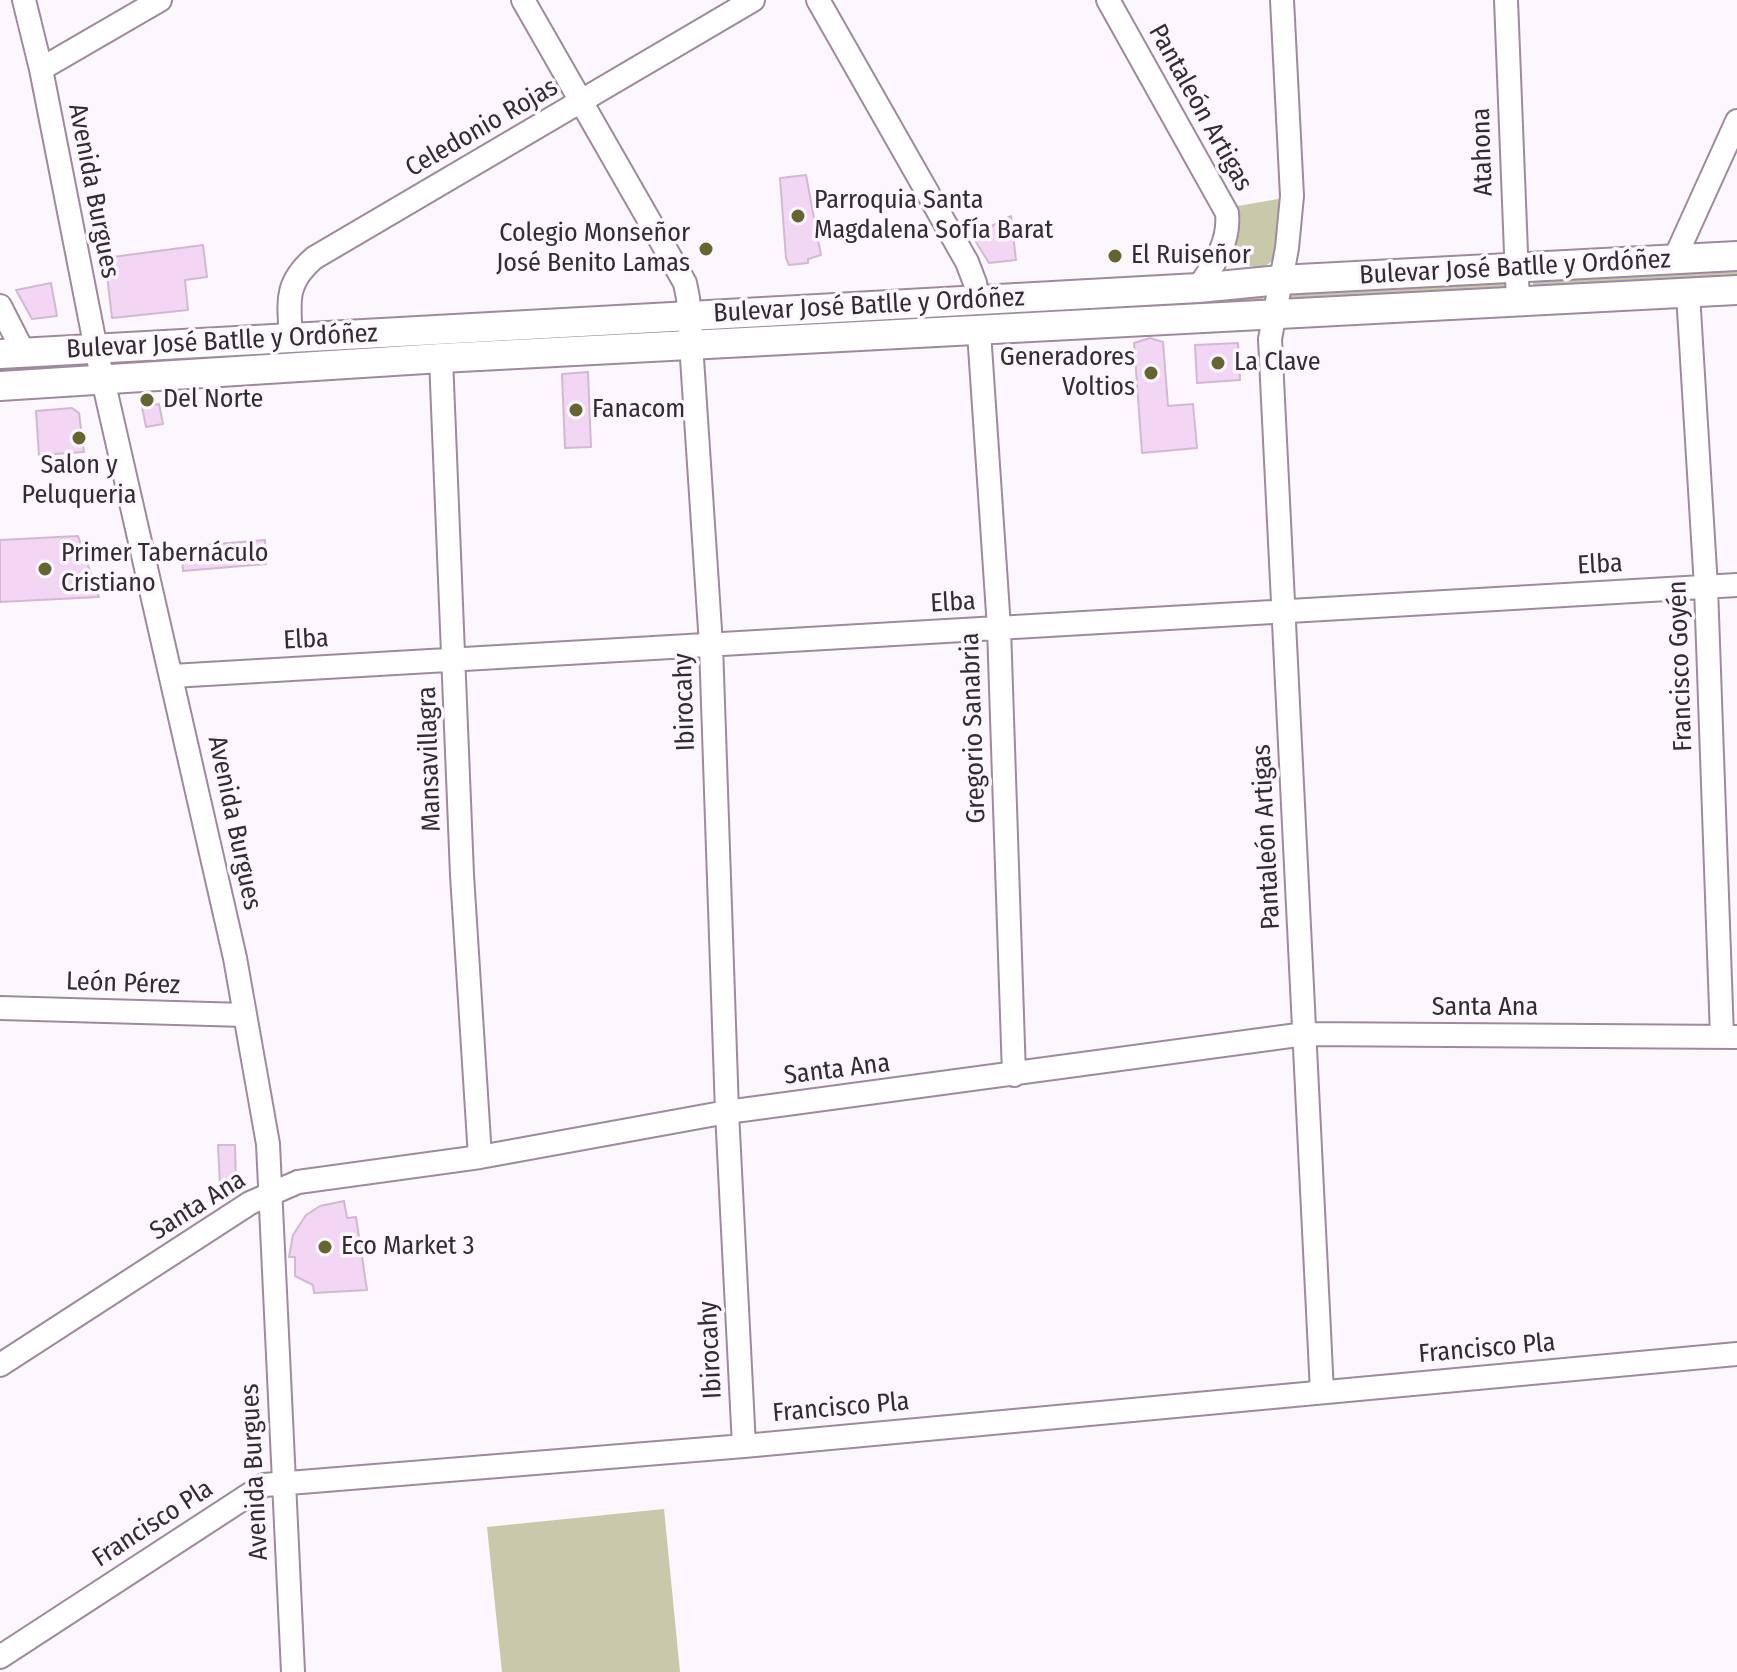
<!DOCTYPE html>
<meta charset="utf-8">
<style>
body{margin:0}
canvas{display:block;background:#fcf7fc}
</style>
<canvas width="1737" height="1672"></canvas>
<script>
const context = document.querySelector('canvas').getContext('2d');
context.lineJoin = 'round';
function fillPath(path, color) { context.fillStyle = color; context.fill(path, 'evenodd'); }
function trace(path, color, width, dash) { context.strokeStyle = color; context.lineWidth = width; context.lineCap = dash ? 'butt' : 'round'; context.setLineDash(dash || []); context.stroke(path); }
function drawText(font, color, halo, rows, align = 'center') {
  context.font = font + ' "Fira Sans Condensed",sans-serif'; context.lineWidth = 7; context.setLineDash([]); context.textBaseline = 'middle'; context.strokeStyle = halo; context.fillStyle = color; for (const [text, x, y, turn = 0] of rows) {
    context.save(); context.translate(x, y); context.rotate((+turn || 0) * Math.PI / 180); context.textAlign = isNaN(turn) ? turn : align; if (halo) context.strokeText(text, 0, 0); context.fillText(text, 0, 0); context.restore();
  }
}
fillPath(new Path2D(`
 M 1284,198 L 1276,256 C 1264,275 1239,268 1233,248 L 1239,228 L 1238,206 Z
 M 1737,268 L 1737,275 L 1533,287 L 1533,280 Z
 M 1504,279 L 1505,287 L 1291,298 L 1291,291 Z
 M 1263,292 L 1263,300 L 715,330 L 712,327 Z
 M 664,1509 L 680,1672 L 502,1672 L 487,1527 Z`), '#c8c8aa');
const building = new Path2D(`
 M 806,175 L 821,255 L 808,259 L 808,263 L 789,265 L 786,258 L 780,178 Z
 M 1011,216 L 1016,260 L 989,263 L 974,239 L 980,232 Z
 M 203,245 L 207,277 L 185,280 L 188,310 L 112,318 L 105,258 Z
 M 51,283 L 57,316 L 32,319 L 16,290 Z
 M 1150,338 L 1163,342 L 1168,406 L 1193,404 L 1197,448 L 1142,453 L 1134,343 Z
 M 1238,343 L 1240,380 L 1197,383 L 1195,345 Z
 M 588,372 L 591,447 L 565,448 L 562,374 Z
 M 159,404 L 163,424 L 146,427 L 142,407 Z
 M 72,408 L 79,413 L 84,452 L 39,455 L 36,411 Z
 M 78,536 L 99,597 L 0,602 L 0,540 Z
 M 265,540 L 266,564 L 183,571 L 181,547 Z
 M 218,1145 L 235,1145 L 236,1185 L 220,1186 Z
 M 344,1201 L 347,1218 L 356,1217 L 367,1290 L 314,1293 L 313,1285 L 295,1276 L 295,1257 L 289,1257 L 293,1235 L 306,1215 L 320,1206 Z`);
fillPath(building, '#f2d6f3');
trace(building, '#d1bad1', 2);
const minor = new Path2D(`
 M 24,0 L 41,69 L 96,349 L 235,958 L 268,1144 L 293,1672
 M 523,0 L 677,269 L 685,283 L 688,298 L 711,645 L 727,1112 L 744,1446
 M 818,0 L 967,262 L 975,283 L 978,299
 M 1108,0 L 1227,213 C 1230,243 1214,264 1198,288
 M 1282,0 L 1292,196 L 1287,248 L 1270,339 L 1322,1392
 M 1506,0 L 1518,303
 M 41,69 L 160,0
 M 1674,260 L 1737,121
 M 1688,294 L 1706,587 L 1722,1037
 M 0,306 L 24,353
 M 979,332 L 999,628 L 1014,1075
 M 291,338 C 289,302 284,284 314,258 L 753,0
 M 441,358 L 462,875 L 480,1157
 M 172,676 L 1737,585
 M 0,1008 L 245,1015
 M 0,1365 L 250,1203 L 298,1182 L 480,1157 L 727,1112 L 1305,1034 L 1737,1037
 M 0,1657 L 264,1485 L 744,1446 L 1737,1354`);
const major = new Path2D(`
 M 0,354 L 1198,288 L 1280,280 L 1737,256
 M 0,386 L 441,358 L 1737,290`);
trace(minor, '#9f899f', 26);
trace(major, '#9f899f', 32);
trace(minor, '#fff', 22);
trace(major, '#fff', 28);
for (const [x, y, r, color] of [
 [798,216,8,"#666431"],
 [706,249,8,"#666431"],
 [1115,256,8,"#666431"],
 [1218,363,8,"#666431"],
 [1151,373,8,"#666431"],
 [147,400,8,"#666431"],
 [576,410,8,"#666431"],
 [79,438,8,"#666431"],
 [45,569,8,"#666431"],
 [325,1247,8,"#666431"]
]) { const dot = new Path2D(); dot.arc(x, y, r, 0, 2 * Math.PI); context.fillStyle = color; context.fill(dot); trace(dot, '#fcf7fc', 3); }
drawText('26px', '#332a33', '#fcf7fc', [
 ["Pantaleón Artigas",1200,108,61],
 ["Celedonio Rojas",482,128,-30],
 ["Atahona",1483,152,-92],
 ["Avenida Burgues",93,191,79],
 ["Bulevar José Batlle y Ordóñez",1515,268,-3],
 ["Bulevar José Batlle y Ordóñez",869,306,-3],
 ["Bulevar José Batlle y Ordóñez",222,342,-3],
 ["Elba",1600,565,-3],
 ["Elba",953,603,-3],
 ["Elba",306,640,-3],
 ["Francisco Goyén",1681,666,-92],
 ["Ibirocahy",685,702,-92],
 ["Gregorio Sanabria",974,728,-92],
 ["Mansavillagra",430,759,-92],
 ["Avenida Burgues",234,823,78],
 ["Pantaleón Artigas",1267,837,-93],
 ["León Pérez",123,984,2],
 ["Santa Ana",1485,1008],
 ["Santa Ana",837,1070,-7],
 ["Santa Ana",198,1206,-32],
 ["Francisco Pla",1487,1349,-5],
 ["Ibirocahy",711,1350,-93],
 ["Francisco Pla",841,1408,-5],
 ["Avenida Burgues",255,1472,-93],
 ["Francisco Pla",153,1524,-33]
]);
drawText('26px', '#332a33', '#fcf7fc', [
 ["Parroquia Santa",814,201],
 ["Magdalena Sofía Barat",814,231],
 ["Colegio Monseñor",690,234,"right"],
 ["José Benito Lamas",690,264,"right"],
 ["El Ruiseñor",1131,256],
 ["Generadores",1135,358,"right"],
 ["Voltios",1135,388,"right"],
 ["La Clave",1234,363],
 ["Del Norte",163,400],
 ["Fanacom",592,410],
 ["Salon y",79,466,"center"],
 ["Peluqueria",79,496,"center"],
 ["Primer Tabernáculo",61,554],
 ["Cristiano",61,584],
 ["Eco Market 3",341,1247]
], 'left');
</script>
